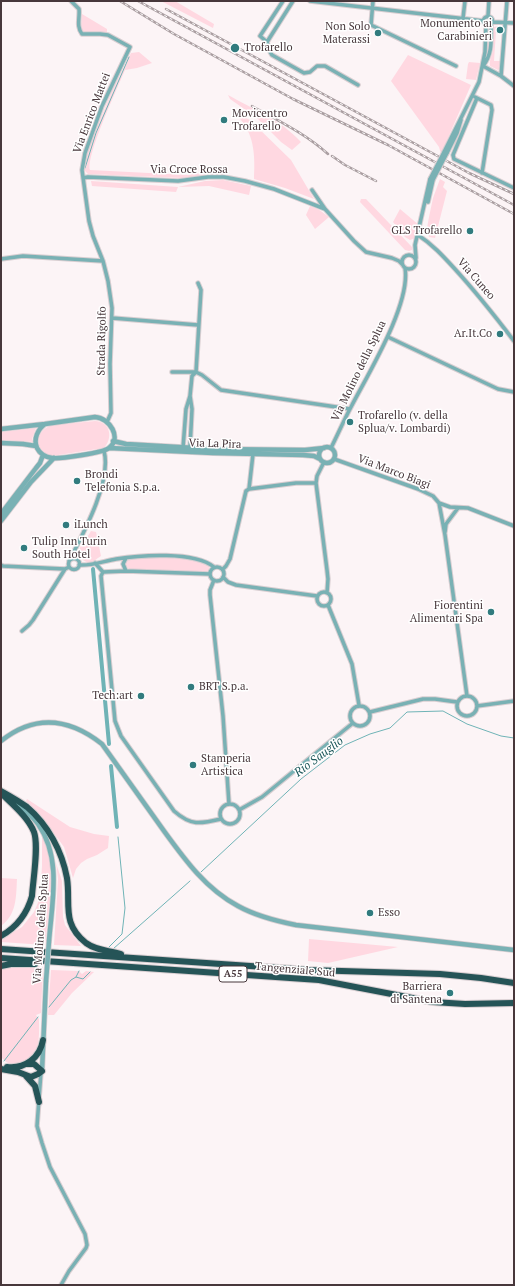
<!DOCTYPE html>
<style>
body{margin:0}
#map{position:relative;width:515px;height:1286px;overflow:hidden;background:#fcf4f6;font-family:"PT Serif",serif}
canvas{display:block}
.frame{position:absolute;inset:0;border:2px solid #47373b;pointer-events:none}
</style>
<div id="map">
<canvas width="515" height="1286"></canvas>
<div class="frame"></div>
</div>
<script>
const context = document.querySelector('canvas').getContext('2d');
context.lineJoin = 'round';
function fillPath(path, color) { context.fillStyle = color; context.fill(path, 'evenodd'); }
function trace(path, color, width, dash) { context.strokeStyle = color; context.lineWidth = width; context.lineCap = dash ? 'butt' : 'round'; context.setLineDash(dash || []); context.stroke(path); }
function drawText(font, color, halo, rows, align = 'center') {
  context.font = font + ' "PT Serif",serif'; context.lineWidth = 3; context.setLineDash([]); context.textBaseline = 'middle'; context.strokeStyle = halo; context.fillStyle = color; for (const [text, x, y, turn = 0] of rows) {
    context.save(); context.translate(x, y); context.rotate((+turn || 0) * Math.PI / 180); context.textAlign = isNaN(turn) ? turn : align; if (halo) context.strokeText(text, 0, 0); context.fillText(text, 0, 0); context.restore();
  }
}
fillPath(new Path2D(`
 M 161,1 L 175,1 L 214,24 L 213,28 Z
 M 82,14 L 107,29 L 107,32 L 91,34 L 83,32 L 81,26 Z
 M 498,26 L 504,26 L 503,31 L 496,31 L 494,61 L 501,61 L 501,68 L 498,70 L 490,66 C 489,60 492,56 493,50 C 495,42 492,35 494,27 Z
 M 139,52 L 152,63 L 137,68 L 125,70 C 118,87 86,155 90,170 L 188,175 L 208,172 L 205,175 L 181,178 L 88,174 L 83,169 L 85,155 L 113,89 L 131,53 Z
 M 408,55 L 471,85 L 441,154 L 439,147 L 391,81 Z
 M 469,62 L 480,63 L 476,80 L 466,79 L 468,64 Z
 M 228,95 C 253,109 281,120 301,142 L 292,150 L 281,142 L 257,118 L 230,99 Z
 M 232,111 C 240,112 244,118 250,120 L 291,160 L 314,199 L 285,188 L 254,179 C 255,158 255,137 241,120 C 239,117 235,114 232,111 Z
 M 440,179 L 445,182 L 443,187 L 447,191 L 435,238 L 429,237 L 427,228 L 429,217 L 433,198 Z
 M 223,180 L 251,186 L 249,195 L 209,186 L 178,187 L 176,192 L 92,186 L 91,181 L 178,187 L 205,181 Z
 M 361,199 L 366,199 L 412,247 L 412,250 L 409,251 L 405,250 L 360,202 Z
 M 310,206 L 318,209 L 329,217 L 315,229 L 306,215 Z
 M 400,209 L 419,225 L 415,238 L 410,240 L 405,237 L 393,222 Z
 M 95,421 C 111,422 113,438 104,448 L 52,456 C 33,451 34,430 53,425 Z
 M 36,428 L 32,439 L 33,442 L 1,440 L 1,432 Z
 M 91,531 L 96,532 L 101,556 C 93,561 90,567 81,558 C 75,547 86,541 91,531 Z
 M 150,557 C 170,558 190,557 209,566 L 209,569 L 208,571 L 204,572 L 129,569 L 125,565 L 125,561 L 128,559 Z
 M 27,799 L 70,827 L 94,834 L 109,836 L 108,848 L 97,855 L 87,859 L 81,863 L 76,869 L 73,878 L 64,847 L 42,817 L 26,801 Z
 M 42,836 C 58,863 48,915 45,945 L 1,942 L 1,939 L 22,927 L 34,912 L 40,898 L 42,866 Z
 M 56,863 L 62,881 L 63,917 L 65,925 L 81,946 L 54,945 L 58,879 Z
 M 1,878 L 17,879 C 16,897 17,914 1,926 Z
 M 309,939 L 398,947 L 328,963 L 308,961 Z
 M 14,965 L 43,967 L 41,1013 L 36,1015 L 39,1019 C 39,1028 40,1041 36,1050 C 31,1059 18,1066 8,1063 C 6,1062 3,1059 1,1057 L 1,968 Z
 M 51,970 L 79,971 L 82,974 L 86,971 L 94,972 L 72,993 L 54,1015 L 48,1015 Z`), '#ffd8e1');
trace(new Path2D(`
 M 85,168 L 96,133 L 129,57
 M 201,872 L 301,779 L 345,745 L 370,734 L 390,728 L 407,712 L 443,711 L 467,724 L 501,736 L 514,738
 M 108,948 L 122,934 L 125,908 L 118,837
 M 113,949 L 190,881
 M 76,977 L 79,971
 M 49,1007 L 71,980 L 76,977 L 83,979 L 90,972
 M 4,1061 L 38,1017`), '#6fb3b6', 1);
trace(new Path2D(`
 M 93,569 L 109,744
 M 111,766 L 117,827`), '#6fb3b6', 4);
const minor = new Path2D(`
 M 71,1 L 79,9 C 80,18 76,26 82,34 L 100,34 L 108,35 L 130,47 L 102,106 L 85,153 L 82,170 L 89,221 L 93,236 L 103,261 L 108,281 L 112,308 L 110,364 L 111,413 L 107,422
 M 283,1 L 260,36 L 267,42 L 293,1
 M 310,1 L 484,21
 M 373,1 L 371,25 L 456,66
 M 488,16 L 489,1
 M483.5 21a4.5 4.5 0 1 1 9 0a4.5 4.5 0 1 1-9 0Z
 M 463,18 L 465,1
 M 493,22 L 514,23
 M 267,42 L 269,50 L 272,55 L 304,73 L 310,72 L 317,66 L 325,66 L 358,85
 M 483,66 C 493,53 491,40 491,24
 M 483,66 L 501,76 L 514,86
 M 501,76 L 507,1
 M 475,97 L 491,105 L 492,110 L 482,173
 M 477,98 L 453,155 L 454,159 L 514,188
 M 444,152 L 479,82 L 485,52 L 486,25
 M 447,153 L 457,133 L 461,120
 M 83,178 L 88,177 L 178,181 L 208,177 L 224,177 L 245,181 L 274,189 L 325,209 L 354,241 L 366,252 L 392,258 L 399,261 L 402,264
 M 312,190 L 325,209
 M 428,202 L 433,180
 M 418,235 C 432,244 443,256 454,268 C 475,291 495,316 514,341
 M402 262a7 7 0 1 1 14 0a7 7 0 1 1-14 0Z
 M 416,258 L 415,245 L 430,179
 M 1,259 L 23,256 L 103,261
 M 112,318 L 198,325
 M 388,337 L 498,389 L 514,392
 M 172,372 L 196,372 L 202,375 L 221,390 L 350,409
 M 190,396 L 192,376 L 196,372 L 201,290 L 198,283
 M 183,448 L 186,409 L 190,396 L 192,409 L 190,448
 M 331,448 C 338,434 344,420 351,407 C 368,374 411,304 405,268
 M 334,459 L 418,489 L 433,496 L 439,503 L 450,507 L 468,508 L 514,526
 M 324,462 L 317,476 L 316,483 L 327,570 L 328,579 L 327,593
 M 249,489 L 253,454
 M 439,503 L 445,535 L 467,696
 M 445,532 L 446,524 L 458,508
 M68.5 564a5.5 5.5 0 1 1 11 0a5.5 5.5 0 1 1-11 0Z
 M 69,561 C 83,534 112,481 104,451
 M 95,563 L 103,572 L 126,571 L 210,574
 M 1,565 L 3,566 L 65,569 L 69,567
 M 79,565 C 92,566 104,561 116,559 C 140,555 194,551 214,567
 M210 574a7 7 0 1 1 14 0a7 7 0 1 1-14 0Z
 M 223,569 L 226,566 L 230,559 L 246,491 L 249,489 L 296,483 L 316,483
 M 126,571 L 123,564 L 126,558
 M 103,572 L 101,576 L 115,721 L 121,736 L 174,811 C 191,826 200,824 221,819
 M 223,577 L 228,582 L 236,585 L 317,596
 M 214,580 L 210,590 L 210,595 L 223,716 L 229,804
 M317 599a7 7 0 1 1 14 0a7 7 0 1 1-14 0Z
 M 328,605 L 352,664 L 359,705
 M 22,631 L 29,625 L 33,620 L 65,569
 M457 706a10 10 0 1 1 20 0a10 10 0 1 1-20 0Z
 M350 716a10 10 0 1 1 20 0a10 10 0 1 1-20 0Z
 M 477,706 L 514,701
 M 370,712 L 423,699 L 435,699 L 457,702
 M220 814a10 10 0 1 1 20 0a10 10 0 1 1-20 0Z
 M 239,810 L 262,797 L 353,723
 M 41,1072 L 37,1126 L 42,1143 L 50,1167 L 85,1234 L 87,1245 L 86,1248 L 69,1271 L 61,1285`);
const tertiary = new Path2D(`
 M 95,417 C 110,418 122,438 109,448 C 103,453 59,459 52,458 C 45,457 40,454 37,448 C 33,439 38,429 45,424 Z
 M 1,429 L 45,424
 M 113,441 L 126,444 L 213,449 L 305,450 L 324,448
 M 1,443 L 23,444 L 36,446
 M319 455a8 8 0 1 1 16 0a8 8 0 1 1-16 0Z
 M 109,448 L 213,453 L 303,455 L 314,456 L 320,459
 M 1,514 L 36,468 L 40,463 L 43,455
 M 1,521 L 31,482 L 54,458
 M 1,741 C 35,714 69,718 102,744 C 123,773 143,802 164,831 C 185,860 206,889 238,906 C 256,916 276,921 296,925 L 514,950
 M 13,801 C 22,808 31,814 38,824 C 62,858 52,902 49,941
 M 42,1071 L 46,981`);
const motorway = new Path2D(`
 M 1,791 C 10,796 19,801 27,807 C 48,825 62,851 67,878 C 71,904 61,923 86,943 C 97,951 108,950 121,954
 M 1,936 C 17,927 27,914 32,896 C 33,880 39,846 34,832 C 28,817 13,805 2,794
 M 1,949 L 309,970 L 440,974 L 481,978 L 514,983
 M 1,958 L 319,980 L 433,1002 L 465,1004 L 514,1003
 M 1,966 L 11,964 L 35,964
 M 7,1067 C 25,1069 40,1058 43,1040
 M 1,1069 L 18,1072 L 31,1077 L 38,1074 L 42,1071 L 34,1064 L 26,1064
 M 26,1076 L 35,1086 L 39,1102`);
trace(minor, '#d8ced1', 5.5);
trace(tertiary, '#d8ced1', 6);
trace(motorway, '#d8ced1', 8);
trace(minor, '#79b1b4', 3.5);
trace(tertiary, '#79b1b4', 4.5);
trace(motorway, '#255457', 6);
const rail = new Path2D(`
 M 120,1 L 174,34 L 293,99 L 388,145 L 514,214
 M 138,1 L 514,205
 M 166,9 L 469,173 L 514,194
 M 252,106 C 279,121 306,134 328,154
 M 332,156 L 345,165 L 376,181`);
trace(rail, '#aa9ea1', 2.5);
trace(rail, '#fff', 1, [3]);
const minorBridge = new Path2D(`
 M 430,179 L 444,152
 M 433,180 L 447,153`);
const tertiaryBridge = new Path2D(`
 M 46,981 L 49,941`);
trace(minorBridge, '#d8ced1', 5.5, []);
trace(tertiaryBridge, '#d8ced1', 6, []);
trace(minorBridge, '#79b1b4', 3.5);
trace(tertiaryBridge, '#79b1b4', 4.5);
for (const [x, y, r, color] of [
 [500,30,4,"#317b7e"],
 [378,33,4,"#317b7e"],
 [235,48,5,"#317b7e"],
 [224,120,4,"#317b7e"],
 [470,231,4,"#317b7e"],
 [500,334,4,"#317b7e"],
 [350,422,4,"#317b7e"],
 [77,481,4,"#317b7e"],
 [66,525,4,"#317b7e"],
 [24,548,4,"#317b7e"],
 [491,612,4,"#317b7e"],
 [191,687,4,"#317b7e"],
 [141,696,4,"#317b7e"],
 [193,765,4,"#317b7e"],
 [370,913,4,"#317b7e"],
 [450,993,4,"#317b7e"]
]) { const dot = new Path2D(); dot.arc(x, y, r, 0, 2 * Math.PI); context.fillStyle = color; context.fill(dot); trace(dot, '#fff', 1.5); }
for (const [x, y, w] of [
 [233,974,28]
]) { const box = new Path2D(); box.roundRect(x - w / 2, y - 8, w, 16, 3); context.fillStyle = '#fff'; context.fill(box); trace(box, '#47373b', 1); }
drawText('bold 10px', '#47373b', null, [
 ["A55",233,974]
]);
drawText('11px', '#47373b', '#fff', [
 ["Monumento ai",492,24,"right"],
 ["Carabinieri",492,37,"right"],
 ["Non Solo",370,27,"right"],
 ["Materassi",370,40,"right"],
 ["Trofarello",244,48],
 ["Movicentro",232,114],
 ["Trofarello",232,127],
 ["GLS Trofarello",462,231,"right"],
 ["Ar.It.Co",492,334,"right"],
 ["Trofarello (v. della",358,416],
 ["Splua/v. Lombardi)",358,429],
 ["Brondi",85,475],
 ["Telefonia S.p.a.",85,488],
 ["iLunch",74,525],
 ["Tulip Inn Turin",32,542],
 ["South Hotel",32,555],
 ["Fiorentini",483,606,"right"],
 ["Alimentari Spa",483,619,"right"],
 ["BRT S.p.a.",199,687],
 ["Tech:art",133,696,"right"],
 ["Stamperia",201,759],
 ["Artistica",201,772],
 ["Esso",378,913],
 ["Barriera",442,987,"right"],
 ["di Santena",442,1000,"right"]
], 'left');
drawText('11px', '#47373b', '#fff', [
 ["Via Enrico Mattei",92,113,-69],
 ["Via Croce Rossa",189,170],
 ["Via Cuneo",476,279,49],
 ["Strada Rigolfo",102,341,-89],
 ["Via Molino della Splua",359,371,-64],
 ["Via La Pira",215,444,2],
 ["Via Marco Biagi",394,472,21],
 ["Via Molino della Splua",41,929,-86],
 ["Tangenziale Sud",295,970,5]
]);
drawText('italic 12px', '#1b5659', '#fff', [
 ["Rio Sauglio",319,757,-37]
]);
</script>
